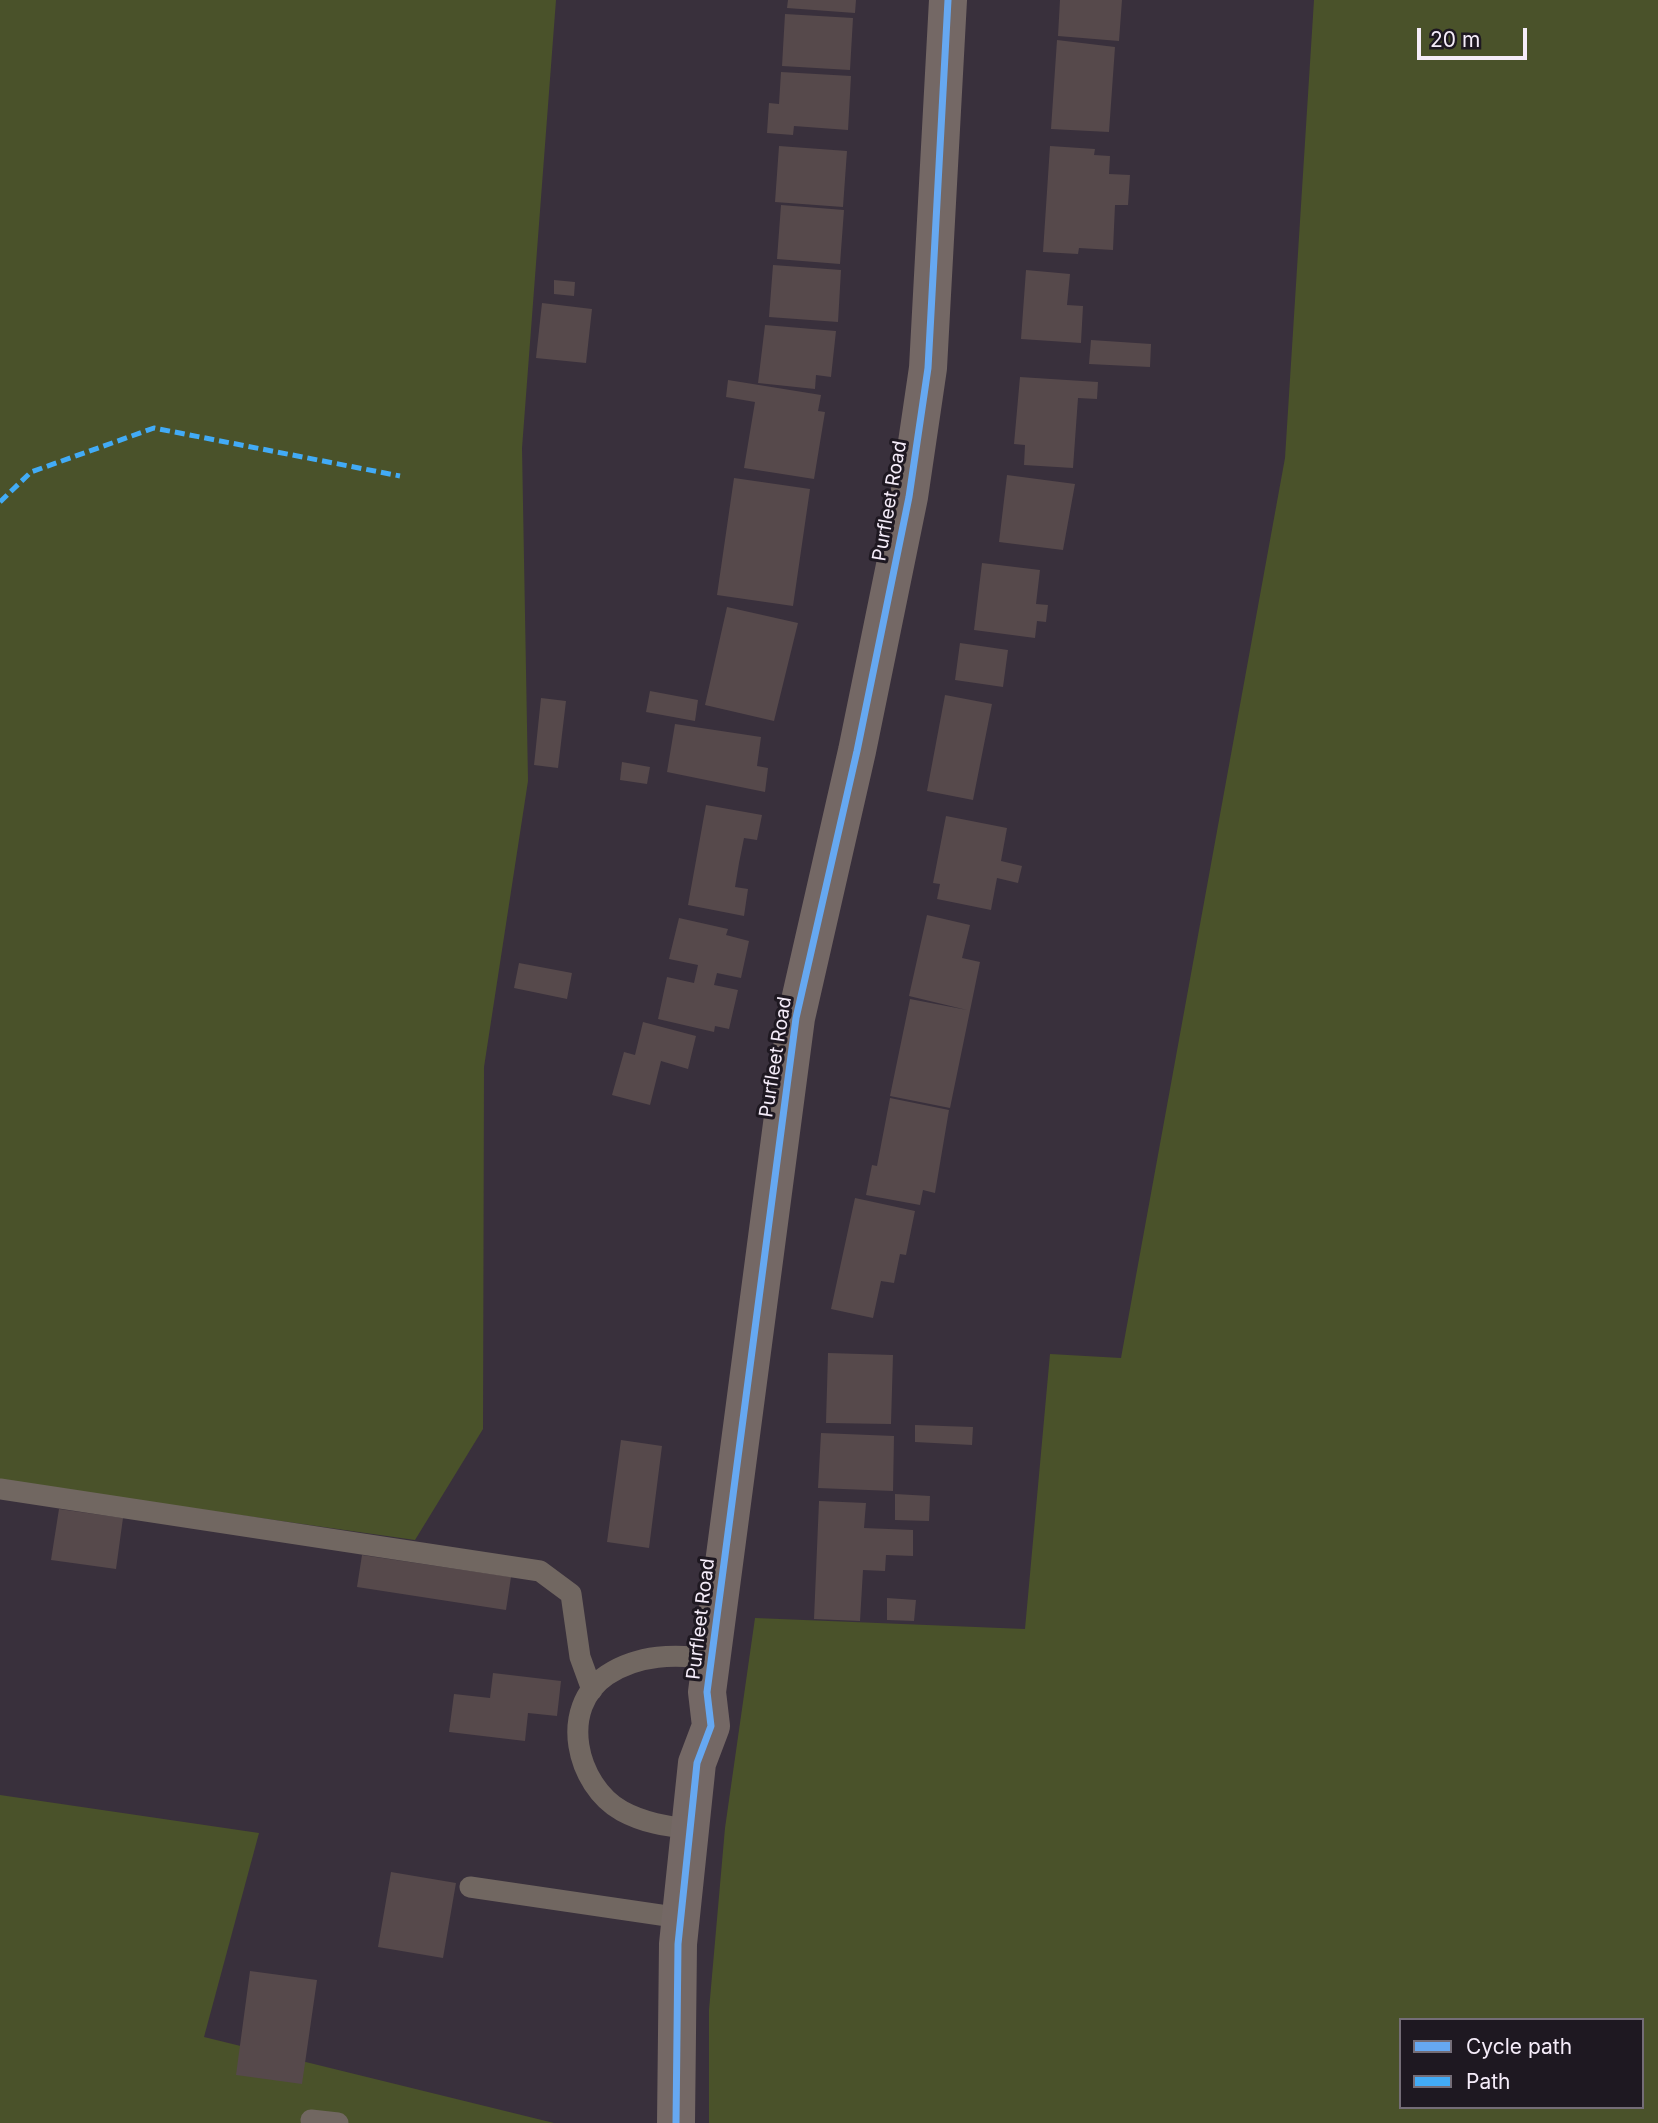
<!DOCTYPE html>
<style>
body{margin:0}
#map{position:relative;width:1658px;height:2123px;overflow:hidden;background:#39303c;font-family:Inter,sans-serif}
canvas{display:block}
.legend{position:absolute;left:1399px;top:2018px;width:245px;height:91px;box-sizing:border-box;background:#1e1821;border:2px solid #746d77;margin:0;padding:9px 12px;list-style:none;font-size:21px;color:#f5ecf9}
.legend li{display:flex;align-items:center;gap:14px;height:35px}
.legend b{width:35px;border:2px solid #746d77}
.scale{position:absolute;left:1417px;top:28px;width:110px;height:32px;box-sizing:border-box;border:4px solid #f5ecf9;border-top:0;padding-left:9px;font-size:21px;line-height:24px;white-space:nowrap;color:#f5ecf9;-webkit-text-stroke:5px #1e1821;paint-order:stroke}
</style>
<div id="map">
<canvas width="1658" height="2123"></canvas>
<ul class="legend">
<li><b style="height:9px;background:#66a8f1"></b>Cycle path</li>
<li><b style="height:9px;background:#42abf6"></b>Path</li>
</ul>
<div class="scale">20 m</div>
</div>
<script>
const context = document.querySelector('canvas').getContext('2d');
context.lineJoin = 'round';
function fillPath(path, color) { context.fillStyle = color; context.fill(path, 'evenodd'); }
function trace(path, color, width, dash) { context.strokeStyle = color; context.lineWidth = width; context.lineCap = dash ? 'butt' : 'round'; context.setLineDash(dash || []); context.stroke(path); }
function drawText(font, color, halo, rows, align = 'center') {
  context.font = font + ' Inter,sans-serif'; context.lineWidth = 6; context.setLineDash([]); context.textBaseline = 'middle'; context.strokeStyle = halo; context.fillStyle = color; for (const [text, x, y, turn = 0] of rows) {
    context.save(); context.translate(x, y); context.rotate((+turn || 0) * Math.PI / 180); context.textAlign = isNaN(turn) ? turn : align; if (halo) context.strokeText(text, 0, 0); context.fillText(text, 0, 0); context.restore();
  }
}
fillPath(new Path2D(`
 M 0,0 L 556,0 L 522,448 L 528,781 L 484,1067 L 483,1429 L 415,1540 L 0,1481 Z
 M 1314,0 L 1658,0 L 1658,2123 L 709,2123 L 709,2010 L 725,1828 L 755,1618 L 1025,1629 L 1050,1354 L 1121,1358 L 1285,458 ZM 1401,2020 L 1642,2020 L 1642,2107 L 1401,2107 Z
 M 0,1795 L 259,1833 L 204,2037 L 554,2123 L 0,2123 Z`), '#4a522a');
fillPath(new Path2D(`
 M 788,0 L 856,0 L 855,13 L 787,8 Z
 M 1060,0 L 1122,0 L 1119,41 L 1058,36 Z
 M 785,14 L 853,18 L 850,70 L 782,66 Z
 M 1057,40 L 1115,47 L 1109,132 L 1051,129 Z
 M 781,72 L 851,76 L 848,130 L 794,126 L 793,135 L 767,133 L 769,103 L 779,104 Z
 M 779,146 L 847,151 L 843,207 L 775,202 Z
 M 1050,146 L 1095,149 L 1094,155 L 1110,156 L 1109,174 L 1130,175 L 1128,205 L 1115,205 L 1113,250 L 1079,248 L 1078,254 L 1043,252 Z
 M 781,205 L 844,210 L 840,264 L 777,259 Z
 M 773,265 L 841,270 L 838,322 L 769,317 Z
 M 1026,270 L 1070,274 L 1067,305 L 1083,306 L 1081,343 L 1021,339 Z
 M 554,280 L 575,282 L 574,296 L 554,294 Z
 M 542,303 L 592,309 L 586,363 L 536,358 Z
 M 765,325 L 836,331 L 831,377 L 816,375 L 815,389 L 758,383 Z
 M 1091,340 L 1151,344 L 1150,367 L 1089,364 Z
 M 1020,377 L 1098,382 L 1097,399 L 1078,398 L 1073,468 L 1024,465 L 1025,445 L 1014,444 Z
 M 728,380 L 821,395 L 818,411 L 825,412 L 814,479 L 744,468 L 755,402 L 726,397 Z
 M 1007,475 L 1075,484 L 1063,550 L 999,542 Z
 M 734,478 L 810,489 L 793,606 L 717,595 Z
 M 982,563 L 1040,570 L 1036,604 L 1048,605 L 1046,622 L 1037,621 L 1035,638 L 974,630 Z
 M 727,607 L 798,623 L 774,721 L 705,705 Z
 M 960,643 L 1008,650 L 1003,687 L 955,680 Z
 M 650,691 L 698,700 L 695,721 L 646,712 Z
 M 945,695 L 992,704 L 973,800 L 927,791 Z
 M 541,698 L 566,701 L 558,768 L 534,765 Z
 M 675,724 L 761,737 L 757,766 L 768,768 L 765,792 L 667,772 Z
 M 622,762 L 650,767 L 647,784 L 620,780 Z
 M 706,805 L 762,815 L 757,840 L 744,838 L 739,863 L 735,887 L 748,889 L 744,916 L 688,905 Z
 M 946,816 L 1007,828 L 1001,861 L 1022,866 L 1018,883 L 997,878 L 991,910 L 937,899 L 940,884 L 933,883 Z
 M 927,915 L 970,925 L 962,958 L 980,962 L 950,1108 L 890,1096 L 910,999 L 967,1010 L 909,996 Z
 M 679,918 L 728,929 L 726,935 L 749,941 L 741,978 L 717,973 L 714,985 L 738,990 L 729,1029 L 715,1026 L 714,1032 L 658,1019 L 667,977 L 694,983 L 698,965 L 669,959 Z
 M 519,963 L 572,973 L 567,999 L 514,988 Z
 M 643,1022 L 696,1036 L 688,1069 L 661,1061 L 650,1105 L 612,1095 L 624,1052 L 635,1055 Z
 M 890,1098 L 949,1110 L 935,1193 L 923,1190 L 920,1205 L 866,1195 L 872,1165 L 877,1166 Z
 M 855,1198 L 915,1211 L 906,1255 L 900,1254 L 894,1283 L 881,1281 L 873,1318 L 831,1309 Z
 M 828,1353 L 893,1355 L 891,1424 L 826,1423 Z
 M 915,1425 L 973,1427 L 972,1445 L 915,1442 Z
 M 821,1433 L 894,1436 L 893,1491 L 818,1488 Z
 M 621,1440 L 662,1446 L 649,1548 L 607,1542 Z
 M 895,1494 L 930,1496 L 929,1521 L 895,1520 Z
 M 819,1501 L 866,1503 L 864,1528 L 913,1530 L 913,1556 L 886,1555 L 885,1571 L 863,1570 L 860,1621 L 814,1619 Z
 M 59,1509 L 123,1518 L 116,1569 L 51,1560 Z
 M 362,1555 L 511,1577 L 506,1610 L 357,1587 Z
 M 887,1598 L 916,1600 L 914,1621 L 887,1620 Z
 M 493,1673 L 561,1681 L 557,1716 L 528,1713 L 525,1741 L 449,1732 L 454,1694 L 490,1698 Z
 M 391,1872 L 456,1883 L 443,1958 L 378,1947 Z
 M 250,1971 L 317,1980 L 302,2084 L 236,2075 Z`), '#56494b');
trace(new Path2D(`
 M 0,1489 L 540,1571 L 571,1594 L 580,1657 L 592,1690
 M 689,1829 C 666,1826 644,1823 622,1811 C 576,1785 558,1708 607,1675 C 639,1654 675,1654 712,1659
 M 470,1887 L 681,1918
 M 311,2120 L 338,2123`), '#716761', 21);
trace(new Path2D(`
 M 676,2123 L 678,1944 L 697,1763 L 711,1726 L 707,1692 L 796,1018 L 857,751 L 909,497 L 928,368 L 948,0`), '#746865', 38);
trace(new Path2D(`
 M 0,502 L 31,472 L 154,428 L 400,476`), '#42abf6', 5, [10, 5]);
trace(new Path2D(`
 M 676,2123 L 678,1944 L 697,1763 L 711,1726 L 707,1692 L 796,1018 L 857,751 L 909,497 L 928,368 L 948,0`), '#66a8f1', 7);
drawText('19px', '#f5ecf9', '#1e1821', [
 ["Purfleet Road",890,501,-80],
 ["Purfleet Road",776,1057,-81],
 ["Purfleet Road",701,1619,-83]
]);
</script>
